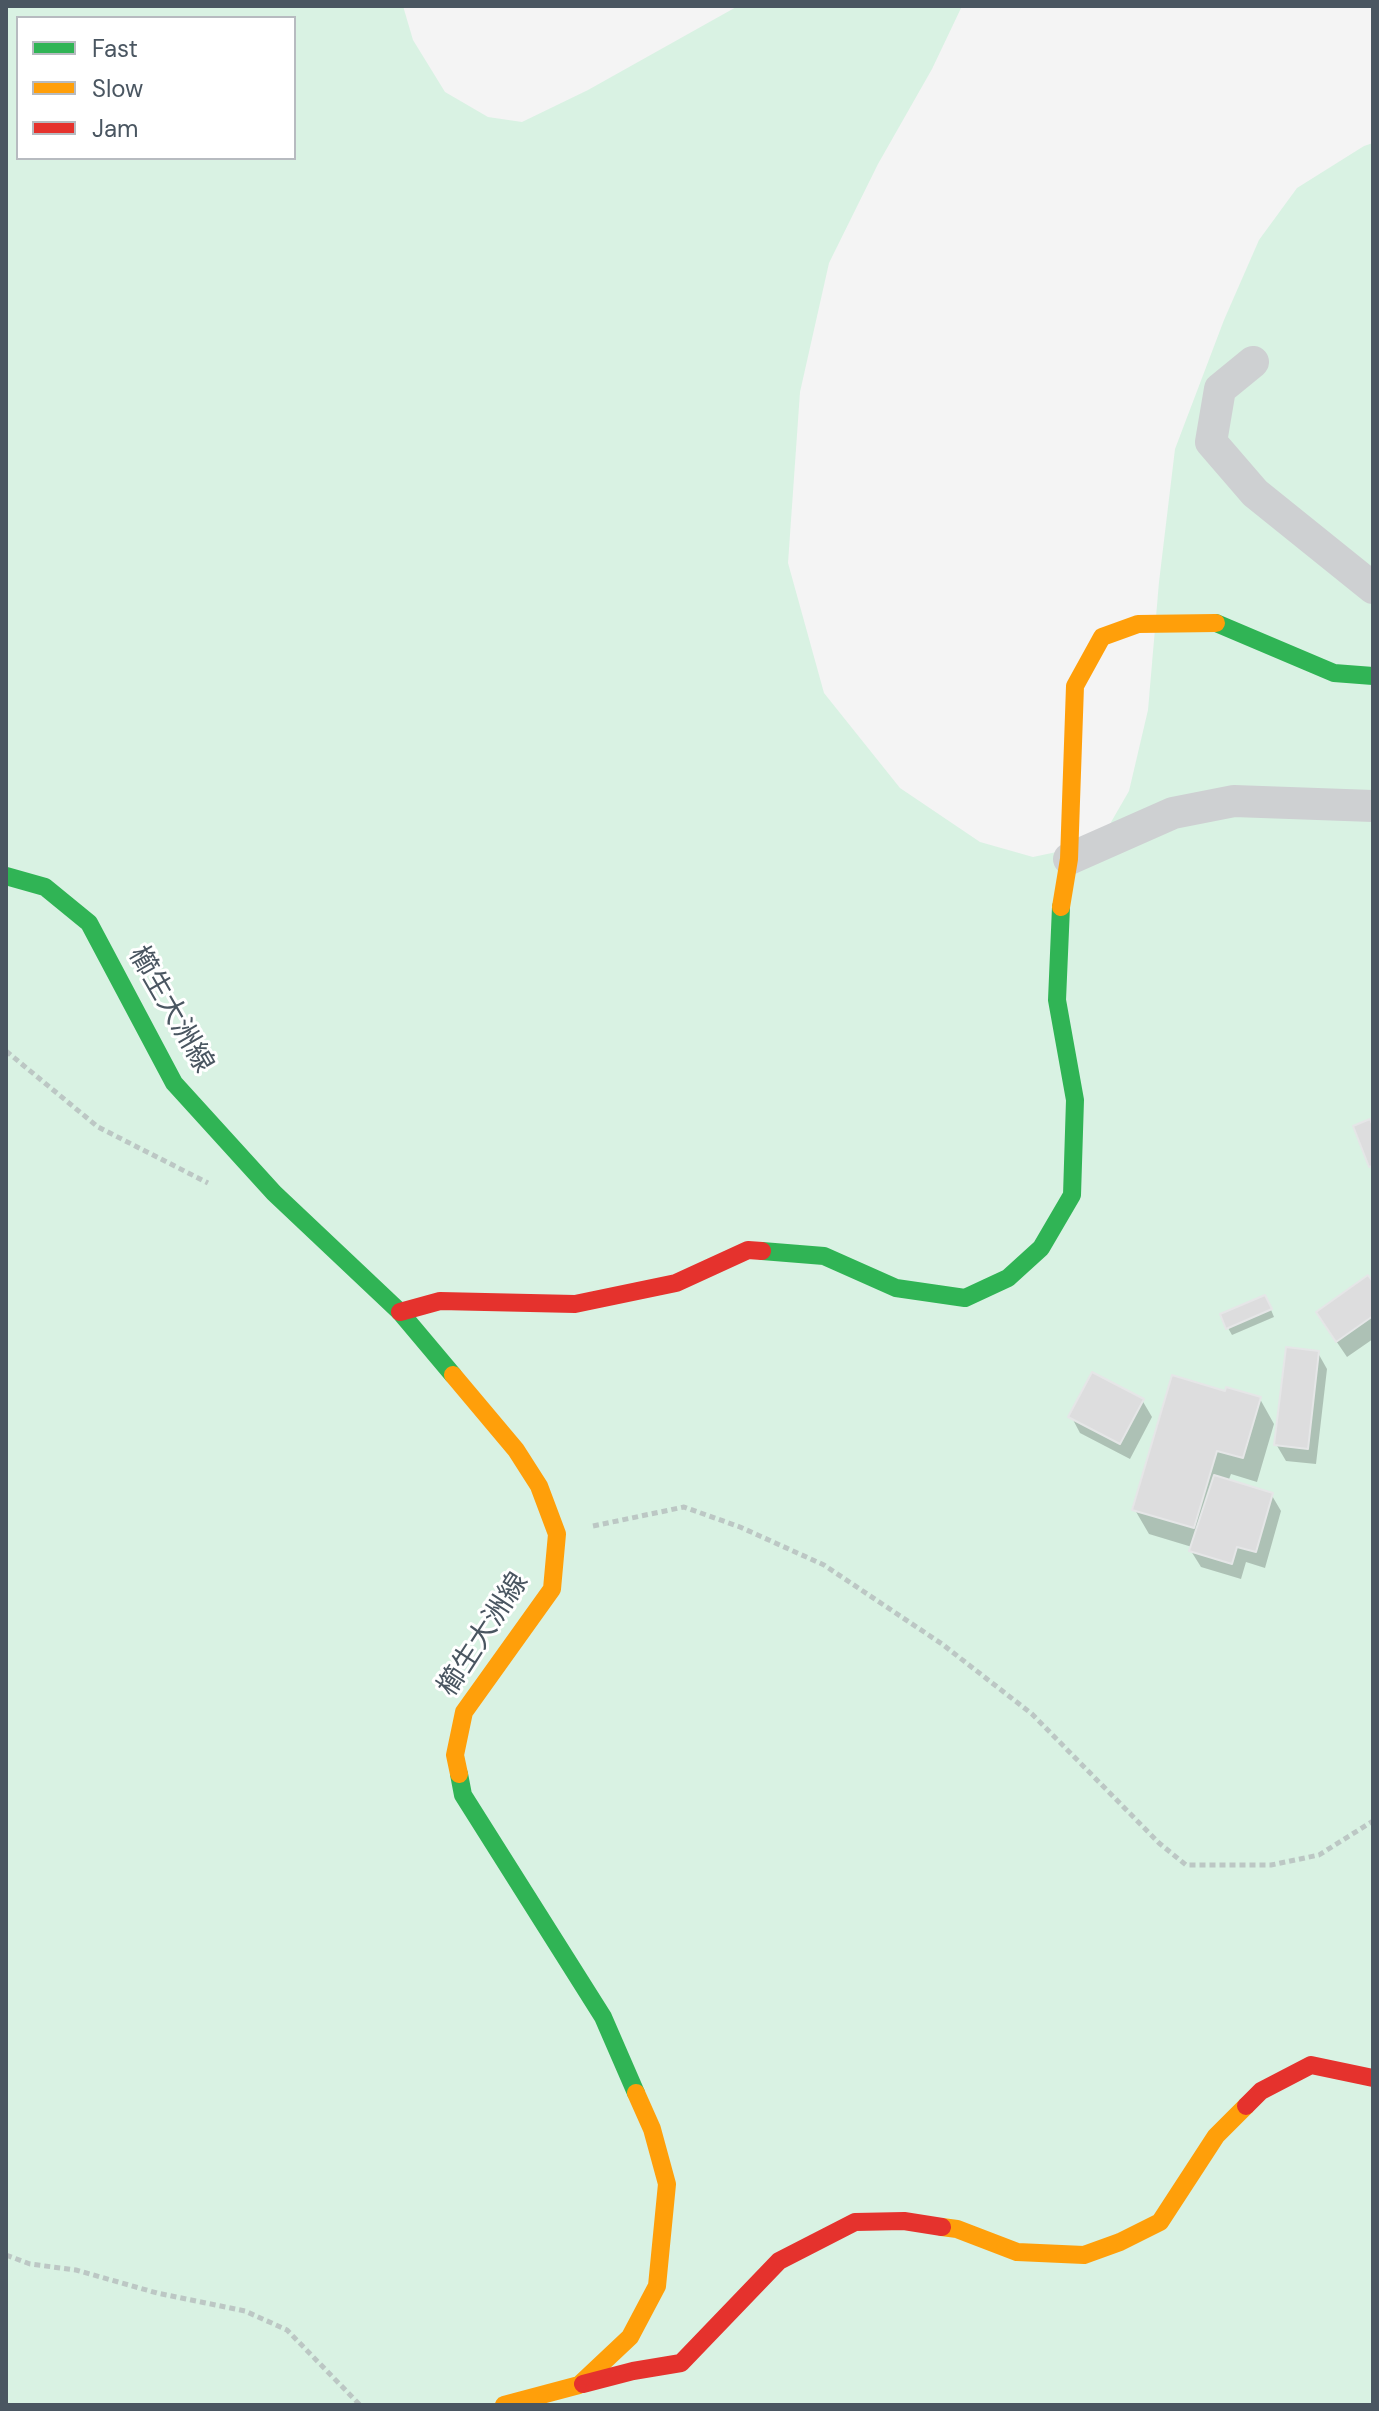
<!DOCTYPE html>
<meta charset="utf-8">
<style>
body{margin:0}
#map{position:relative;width:1379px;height:2411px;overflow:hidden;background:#f4f4f4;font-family:"DM Sans",sans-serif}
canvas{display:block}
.frame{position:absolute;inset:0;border:8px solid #4a5661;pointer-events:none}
.legend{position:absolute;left:16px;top:16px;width:280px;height:144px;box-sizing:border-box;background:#fff;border:2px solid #b7bbc0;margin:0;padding:10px 14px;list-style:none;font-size:24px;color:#4a5661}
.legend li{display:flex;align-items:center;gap:16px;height:40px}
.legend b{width:40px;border:2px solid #b7bbc0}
</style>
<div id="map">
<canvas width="1379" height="2411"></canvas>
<div class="frame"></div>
<ul class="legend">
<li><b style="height:10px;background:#30b455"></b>Fast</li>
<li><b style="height:10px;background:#ff9f0a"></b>Slow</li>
<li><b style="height:10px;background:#e5322d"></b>Jam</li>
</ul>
</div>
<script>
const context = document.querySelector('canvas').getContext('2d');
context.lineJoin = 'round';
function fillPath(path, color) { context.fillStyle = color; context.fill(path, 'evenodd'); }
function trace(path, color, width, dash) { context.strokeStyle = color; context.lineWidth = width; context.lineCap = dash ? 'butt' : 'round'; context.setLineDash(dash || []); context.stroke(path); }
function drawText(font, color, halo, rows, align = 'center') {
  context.font = font + ' "DM Sans","Noto Sans JP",sans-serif'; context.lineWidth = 6; context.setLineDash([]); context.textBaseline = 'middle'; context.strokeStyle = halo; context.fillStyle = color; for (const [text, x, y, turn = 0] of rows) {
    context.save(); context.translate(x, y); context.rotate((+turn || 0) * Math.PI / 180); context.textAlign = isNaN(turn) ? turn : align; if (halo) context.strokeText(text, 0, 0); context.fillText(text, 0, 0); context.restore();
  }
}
fillPath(new Path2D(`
 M 6,6 L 403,6 L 413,40 L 445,92 L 488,117 L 522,122 L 588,90 L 738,6 L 962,6 L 932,69 L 878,164 L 829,263 L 800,392 L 788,563 L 824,693 L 900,788 L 980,842 L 1033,857 L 1099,843 L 1129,791 L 1148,710 L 1159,582 L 1175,449 L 1224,320 L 1259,240 L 1297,188 L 1364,146 L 1373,143 L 1373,2405 L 6,2405 ZM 18,18 L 294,18 L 294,158 L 18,158 Z`), '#d9f2e3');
fillPath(new Path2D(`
 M 1373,1286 L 1373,1339 L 1347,1357 L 1328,1329 Z
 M 1269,1305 L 1274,1317 L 1232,1335 L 1228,1328 Z
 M 1318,1353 L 1327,1369 L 1316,1464 L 1286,1461 L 1276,1444 Z
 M 1227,1394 L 1260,1399 L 1274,1424 L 1257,1482 L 1231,1474 L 1228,1482 L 1271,1494 L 1281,1511 L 1265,1568 L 1246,1562 L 1241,1579 L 1201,1567 L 1191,1551 L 1192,1547 L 1149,1534 L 1135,1510 Z
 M 1142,1400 L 1152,1417 L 1130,1459 L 1080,1433 L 1071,1416 Z`), '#0003');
const building = new Path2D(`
 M 1370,1119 L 1373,1126 L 1373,1166 L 1369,1167 L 1353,1126 Z
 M 1368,1275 L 1373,1282 L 1373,1316 L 1336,1342 L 1316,1312 Z
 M 1265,1295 L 1272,1309 L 1226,1329 L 1220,1314 Z
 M 1286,1347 L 1319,1351 L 1308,1449 L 1274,1445 Z
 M 1092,1372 L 1144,1399 L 1120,1444 L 1068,1417 Z
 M 1172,1375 L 1225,1391 L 1226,1387 L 1261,1397 L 1243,1458 L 1217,1451 L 1194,1528 L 1132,1510 Z
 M 1214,1475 L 1273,1493 L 1256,1552 L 1237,1547 L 1232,1564 L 1189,1551 Z`);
fillPath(building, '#ddddde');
trace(building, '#e5e6e7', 2);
trace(new Path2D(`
 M 6,1051 L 98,1127 L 208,1183
 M 593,1526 L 684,1507 L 740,1527 L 824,1565 L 942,1644 L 1032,1714 L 1159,1843 L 1186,1865 L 1271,1865 L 1319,1855 L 1373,1821
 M 6,2255 L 30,2264 L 76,2270 L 157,2293 L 245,2311 L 287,2330 L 360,2405`), '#bcc7c4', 5, [6, 4]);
trace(new Path2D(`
 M 1253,362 L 1220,389 L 1211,442 L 1255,493 L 1373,588
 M 1069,859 L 1173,813 L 1234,801 L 1373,806`), '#ced0d2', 32);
trace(new Path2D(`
 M 1216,623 L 1334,673 L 1373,676
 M 6,876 L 45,887 L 89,923 L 174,1083 L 274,1193 L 400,1312 L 453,1375
 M 762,1251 L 824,1256 L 896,1288 L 965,1298 L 1008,1278 L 1041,1248 L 1072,1195 L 1075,1100 L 1057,1000 L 1061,907
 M 459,1774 L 463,1795 L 603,2017 L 636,2093`), '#30b455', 18);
trace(new Path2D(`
 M 1061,907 L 1069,859 L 1075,686 L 1102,637 L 1138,624 L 1216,623
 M 453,1375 L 516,1450 L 539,1486 L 557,1534 L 552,1589 L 464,1712 L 455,1755 L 459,1774
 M 942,2227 L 957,2229 L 1017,2252 L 1084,2255 L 1120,2242 L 1160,2222 L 1216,2136 L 1246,2106
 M 504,2405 L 579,2385 L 630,2337 L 657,2286 L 667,2184 L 652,2129 L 636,2093`), '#ff9f0a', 18);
trace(new Path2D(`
 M 400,1312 L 440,1301 L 575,1304 L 676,1283 L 748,1250 L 762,1251
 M 1246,2106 L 1261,2091 L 1311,2065 L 1373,2078
 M 583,2384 L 633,2371 L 681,2363 L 779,2261 L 855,2222 L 904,2221 L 942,2227`), '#e5322d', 18);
drawText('28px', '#4a5661', '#fff', [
 ["櫛生大洲線",170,1010,60],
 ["櫛生大洲線",484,1635,-57]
]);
</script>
